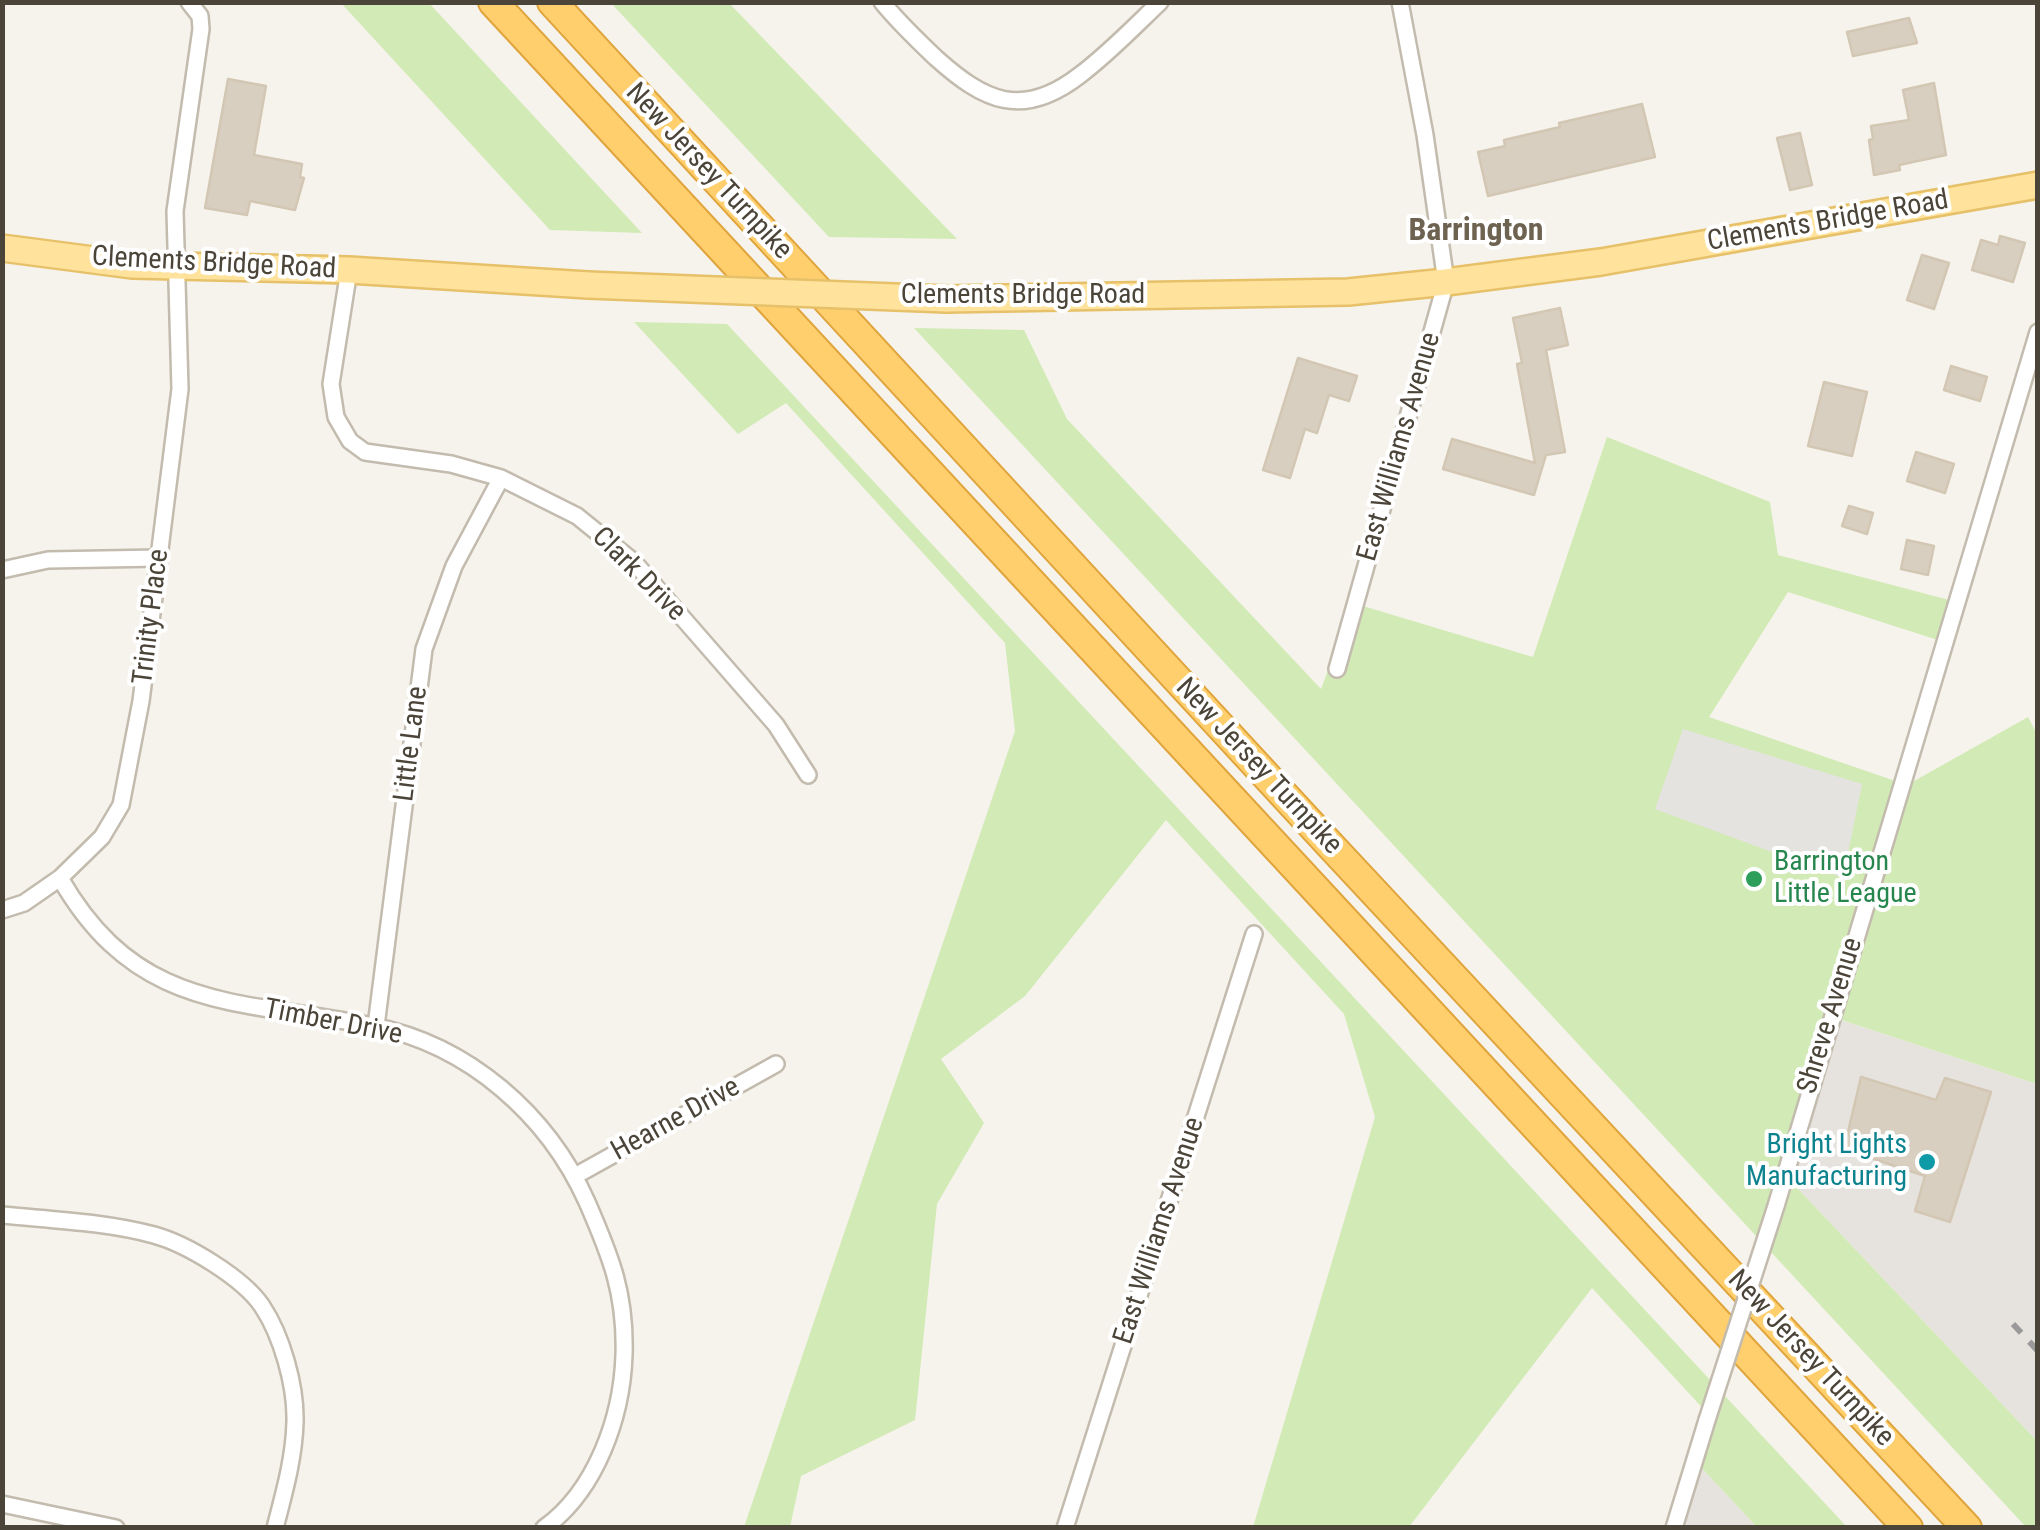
<!DOCTYPE html>
<style>
body{margin:0}
#map{position:relative;width:2040px;height:1530px;overflow:hidden;background:#f6f3ec;font-family:"Roboto Condensed",sans-serif}
canvas{display:block}
.frame{position:absolute;inset:0;border:5px solid #4b4439;pointer-events:none}
</style>
<div id="map">
<canvas width="2040" height="1530"></canvas>
<div class="frame"></div>
</div>
<script>
const context = document.querySelector('canvas').getContext('2d');
context.lineJoin = 'round';
function fillPath(path, color) { context.fillStyle = color; context.fill(path, 'evenodd'); }
function trace(path, color, width, dash) { context.strokeStyle = color; context.lineWidth = width; context.lineCap = dash ? 'butt' : 'round'; context.setLineDash(dash || []); context.stroke(path); }
function drawText(font, color, halo, rows, align = 'center') {
  context.font = font + ' "Roboto Condensed",sans-serif'; context.lineWidth = 8; context.setLineDash([]); context.textBaseline = 'middle'; context.strokeStyle = halo; context.fillStyle = color; for (const [text, x, y, turn = 0] of rows) {
    context.save(); context.translate(x, y); context.rotate((+turn || 0) * Math.PI / 180); context.textAlign = isNaN(turn) ? turn : align; if (halo) context.strokeText(text, 0, 0); context.fillText(text, 0, 0); context.restore();
  }
}
fillPath(new Path2D(`
 M 1831,1017 L 2037,1084 L 2037,1441 L 1782,1172 Z
 M 1697,1463 L 1757,1527 L 1676,1528 Z`), '#e6e2dd');
fillPath(new Path2D(`
 M 341,3 L 429,3 L 642,233 L 550,230 Z
 M 611,3 L 729,3 L 957,239 L 829,237 Z
 M 634,322 L 727,324 L 1847,1527 L 1757,1527 L 1697,1463 L 1708,1414 L 1592,1288 L 1409,1527 L 1253,1527 L 1375,1117 L 1344,1014 L 1166,820 L 1025,996 L 941,1059 L 984,1123 L 937,1204 L 915,1420 L 801,1476 L 790,1527 L 744,1527 L 1015,731 L 1005,643 L 786,403 L 738,434 Z
 M 914,328 L 1024,330 L 1067,419 L 1321,689 L 1353,603 L 1533,657 L 1607,437 L 1770,502 L 1778,555 L 1957,602 L 1944,642 L 1788,592 L 1709,717 L 1907,785 L 2028,717 L 2037,734 L 2037,1084 L 1832,1017 L 1782,1172 L 2037,1441 L 2037,1527 L 2026,1527 Z`), '#d2eab5');
fillPath(new Path2D(`
 M 1683,729 L 1862,784 L 1843,878 L 1655,809 Z`), '#e5e3e0');
const building = new Path2D(`
 M 1909,18 L 1917,43 L 1853,56 L 1847,32 Z
 M 228,79 L 266,86 L 254,155 L 302,164 L 300,177 L 304,178 L 295,210 L 250,201 L 247,215 L 205,208 Z
 M 1934,83 L 1946,155 L 1899,165 L 1900,170 L 1874,175 L 1869,140 L 1873,139 L 1871,126 L 1909,120 L 1903,90 Z
 M 1642,104 L 1655,157 L 1488,196 L 1478,152 L 1505,146 L 1504,140 L 1560,127 L 1559,123 Z
 M 1800,133 L 1812,185 L 1790,190 L 1777,138 Z
 M 2000,236 L 2025,243 L 2013,282 L 1972,270 L 1981,240 L 1998,245 Z
 M 1922,255 L 1949,263 L 1934,309 L 1907,300 Z
 M 1560,308 L 1568,345 L 1546,350 L 1565,452 L 1546,455 L 1534,495 L 1443,469 L 1452,439 L 1535,463 L 1517,364 L 1522,363 L 1513,318 Z
 M 1298,358 L 1357,376 L 1349,401 L 1329,395 L 1317,433 L 1305,429 L 1290,478 L 1263,470 Z
 M 1951,366 L 1987,377 L 1980,401 L 1944,390 Z
 M 1824,382 L 1867,392 L 1852,456 L 1808,446 Z
 M 1916,452 L 1954,464 L 1945,493 L 1907,481 Z
 M 1849,506 L 1873,513 L 1867,534 L 1842,526 Z
 M 1907,540 L 1934,546 L 1928,575 L 1901,569 Z
 M 1861,1077 L 1936,1100 L 1945,1078 L 1991,1092 L 1950,1222 L 1915,1211 L 1925,1176 L 1844,1149 Z`);
fillPath(building, '#d8cfc1');
trace(building, '#d3c7b4', 2.5);
const minor = new Path2D(`
 M 882,2 C 899,23 917,40 936,58 C 984,101 1022,120 1080,75 C 1108,54 1134,27 1160,2
 M 349,270 L 331,384 L 336,417 L 350,441 L 365,452 L 451,464 L 501,478 L 577,516 L 634,562 L 776,725 L 808,775
 M 2,570 L 48,560 L 159,558
 M 1337,669 L 1446,282 L 1425,135 L 1400,2
 M 60,878 C 138,1014 240,999 373,1026 C 469,1045 548,1115 587,1202 C 611,1257 626,1294 624,1355 C 622,1417 596,1491 544,1528
 M 2,910 L 24,903 L 60,878 L 102,837 L 121,805 L 141,701 L 180,389 L 175,211 L 201,29 L 200,16 L 189,2
 M 376,1026 L 424,649 L 454,566 L 501,478
 M 575,1176 L 776,1064
 M 1776,1206 L 2038,332
 M 2,1215 C 53,1220 105,1222 154,1235 C 187,1244 243,1278 262,1306 C 282,1336 296,1386 295,1422 C 294,1459 284,1493 275,1528
 M 2,1504 L 116,1528
 M 1065,1528 L 1254,934
 M 1674,1528 L 1707,1420`);
const primary = new Path2D(`
 M 2,248 L 132,265 L 349,270 L 588,285
 M 946,299 L 1348,292 L 1446,282 L 1601,262 L 2038,185`);
const motorway = new Path2D(`
 M 493,2 L 1908,1528
 M 552,2 L 1331,846 L 1967,1528`);
trace(minor, '#c2bbae', 20);
trace(primary, '#e6c16a', 30);
trace(motorway, '#e0a43c', 32);
trace(minor, '#fff', 15);
trace(primary, '#ffe39c', 25);
trace(motorway, '#ffcf6e', 28);
trace(new Path2D(`
 M 2013,1324 L 2038,1351`), '#9a9a9a', 6, [12, 12]);
const minorBridge = new Path2D(`
 M 1707,1420 L 1776,1206`);
const primaryBridge = new Path2D(`
 M 588,285 L 946,299`);
trace(minorBridge, '#c2bbae', 20, []);
trace(primaryBridge, '#e6c16a', 30, []);
trace(minorBridge, '#fff', 15);
trace(primaryBridge, '#ffe39c', 25);
for (const [x, y, r, color] of [
 [1754,879,10,"#2e9e5b"],
 [1927,1162,10,"#0f9aa8"]
]) { const dot = new Path2D(); dot.arc(x, y, r, 0, 2 * Math.PI); context.fillStyle = color; context.fill(dot); trace(dot, '#fff', 4); }
drawText('28px', '#4b4439', '#fff', [
 ["New Jersey Turnpike",708,172,47],
 ["Clements Bridge Road",1828,222,-10],
 ["Clements Bridge Road",214,264,3],
 ["Clements Bridge Road",1023,296],
 ["East Williams Avenue",1400,447,-74],
 ["Clark Drive",638,575,45],
 ["Trinity Place",152,617,-83],
 ["Little Lane",412,744,-83],
 ["New Jersey Turnpike",1258,767,47],
 ["Shreve Avenue",1831,1016,-73],
 ["Timber Drive",333,1023,11],
 ["Hearne Drive",676,1120,-29],
 ["East Williams Avenue",1160,1231,-72],
 ["New Jersey Turnpike",1810,1359,47]
]);
drawText('28px', '#27864d', '#fff', [
 ["Barrington",1774,863],
 ["Little League",1774,895]
], 'left');
drawText('28px', '#0d838f', '#fff', [
 ["Bright Lights",1907,1146],
 ["Manufacturing",1907,1178]
], 'right');
drawText('bold 32px', '#6e6250', '#fff', [
 ["Barrington",1476,232]
]);
</script>
